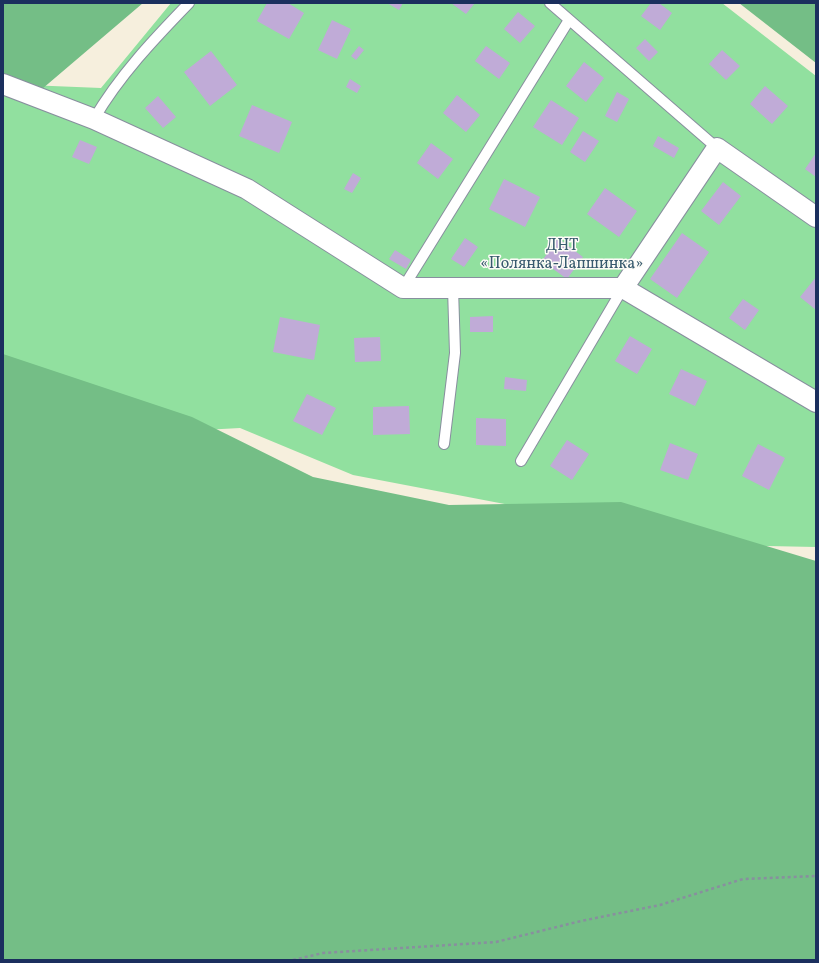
<!DOCTYPE html>
<meta charset="utf-8">
<style>
body{margin:0}
#map{position:relative;width:819px;height:963px;overflow:hidden;background:#f6efdd;font-family:Vollkorn,serif}
canvas{display:block}
.frame{position:absolute;inset:0;border:4px solid #1b2f5e;pointer-events:none}
</style>
<div id="map">
<canvas width="819" height="963"></canvas>
<div class="frame"></div>
</div>
<script>
const context = document.querySelector('canvas').getContext('2d');
context.lineJoin = 'round';
function fillPath(path, color) { context.fillStyle = color; context.fill(path, 'evenodd'); }
function trace(path, color, width, dash) { context.strokeStyle = color; context.lineWidth = width; context.lineCap = dash ? 'butt' : 'round'; context.setLineDash(dash || []); context.stroke(path); }
function drawText(font, color, halo, rows, align = 'center') {
  context.font = font + ' Vollkorn,serif'; context.lineWidth = 3; context.setLineDash([]); context.textBaseline = 'middle'; context.strokeStyle = halo; context.fillStyle = color; for (const [text, x, y, turn = 0] of rows) {
    context.save(); context.translate(x, y); context.rotate((+turn || 0) * Math.PI / 180); context.textAlign = isNaN(turn) ? turn : align; if (halo) context.strokeText(text, 0, 0); context.fillText(text, 0, 0); context.restore();
  }
}
fillPath(new Path2D(`
 M 171,3 L 722,3 L 816,76 L 816,547 L 719,545 L 353,475 L 240,428 L 3,441 L 3,84 L 101,88 Z`), '#91e09f');
fillPath(new Path2D(`
 M 3,3 L 143,3 L 42,89 L 3,76 Z
 M 739,3 L 816,3 L 816,63 Z
 M 3,354 L 192,417 L 313,477 L 449,505 L 621,502 L 816,561 L 816,960 L 3,960 Z`), '#74be86');
fillPath(new Path2D(`
 M 267,3 L 288,3 L 304,13 L 289,39 L 257,21 Z
 M 387,3 L 403,3 L 399,10 Z
 M 451,3 L 475,3 L 466,14 Z
 M 651,3 L 659,3 L 672,13 L 660,30 L 641,16 Z
 M 518,12 L 535,26 L 520,43 L 504,29 Z
 M 332,20 L 351,29 L 337,59 L 318,50 Z
 M 645,39 L 658,52 L 649,61 L 636,48 Z
 M 359,46 L 364,50 L 356,60 L 351,56 Z
 M 486,46 L 510,63 L 499,79 L 475,61 Z
 M 722,50 L 740,66 L 726,80 L 709,64 Z
 M 211,51 L 237,85 L 210,106 L 184,72 Z
 M 584,62 L 604,78 L 586,102 L 566,86 Z
 M 350,79 L 361,86 L 357,93 L 346,87 Z
 M 765,86 L 788,106 L 772,124 L 750,104 Z
 M 617,92 L 629,99 L 617,122 L 605,116 Z
 M 457,95 L 480,115 L 466,132 L 443,113 Z
 M 158,96 L 176,117 L 163,128 L 145,108 Z
 M 551,100 L 579,118 L 562,145 L 533,127 Z
 M 252,105 L 292,122 L 279,153 L 239,136 Z
 M 583,131 L 599,141 L 585,162 L 570,152 Z
 M 658,136 L 679,148 L 674,158 L 653,146 Z
 M 80,140 L 97,147 L 89,164 L 72,157 Z
 M 431,143 L 453,159 L 438,179 L 417,163 Z
 M 816,153 L 816,177 L 805,169 Z
 M 353,173 L 361,178 L 352,193 L 344,189 Z
 M 504,179 L 540,197 L 525,227 L 489,209 Z
 M 723,182 L 741,196 L 719,225 L 701,211 Z
 M 605,188 L 637,211 L 619,237 L 587,214 Z
 M 682,233 L 709,252 L 677,298 L 650,279 Z
 M 465,238 L 478,247 L 464,267 L 451,259 Z
 M 558,238 L 583,257 L 567,279 L 542,261 Z
 M 395,250 L 411,260 L 406,269 L 389,259 Z
 M 816,277 L 816,310 L 800,297 Z
 M 743,299 L 759,310 L 745,330 L 729,318 Z
 M 493,316 L 493,332 L 470,332 L 470,317 Z
 M 280,317 L 320,325 L 314,360 L 273,352 Z
 M 630,336 L 652,349 L 637,374 L 615,361 Z
 M 380,337 L 381,361 L 355,362 L 354,338 Z
 M 681,369 L 707,381 L 695,406 L 669,394 Z
 M 505,377 L 527,380 L 526,391 L 504,389 Z
 M 307,394 L 336,408 L 322,435 L 293,421 Z
 M 409,406 L 410,434 L 373,435 L 373,407 Z
 M 476,418 L 506,419 L 506,446 L 476,445 Z
 M 567,440 L 589,454 L 572,480 L 550,466 Z
 M 670,443 L 698,454 L 688,480 L 660,470 Z
 M 758,444 L 785,458 L 769,490 L 742,476 Z`), '#c0abd7');
const service = new Path2D(`
 M 550,3 L 717,148
 M 94,119 C 119,76 154,39 189,3
 M 403,288 L 569,20
 M 444,444 L 455,353 L 453,288
 M 521,461 L 623,288`);
const minor = new Path2D(`
 M 3,84 L 94,119 L 247,189 L 403,288 L 623,288 L 816,402
 M 623,288 L 717,148 L 816,217`);
trace(service, '#888f9e', 12);
trace(minor, '#888f9e', 22);
trace(new Path2D(`
 M 293,960 L 323,953 L 496,942 L 581,921 L 660,905 L 743,879 L 816,876`), '#888f9e', 2.5, [3, 3]);
trace(service, '#fff', 10);
trace(minor, '#fff', 20);
drawText('16px', '#385b6e', '#fdfcf7', [
 ["ДНТ",562,247],
 ["«Полянка-Лапшинка»",562,265]
]);
</script>
